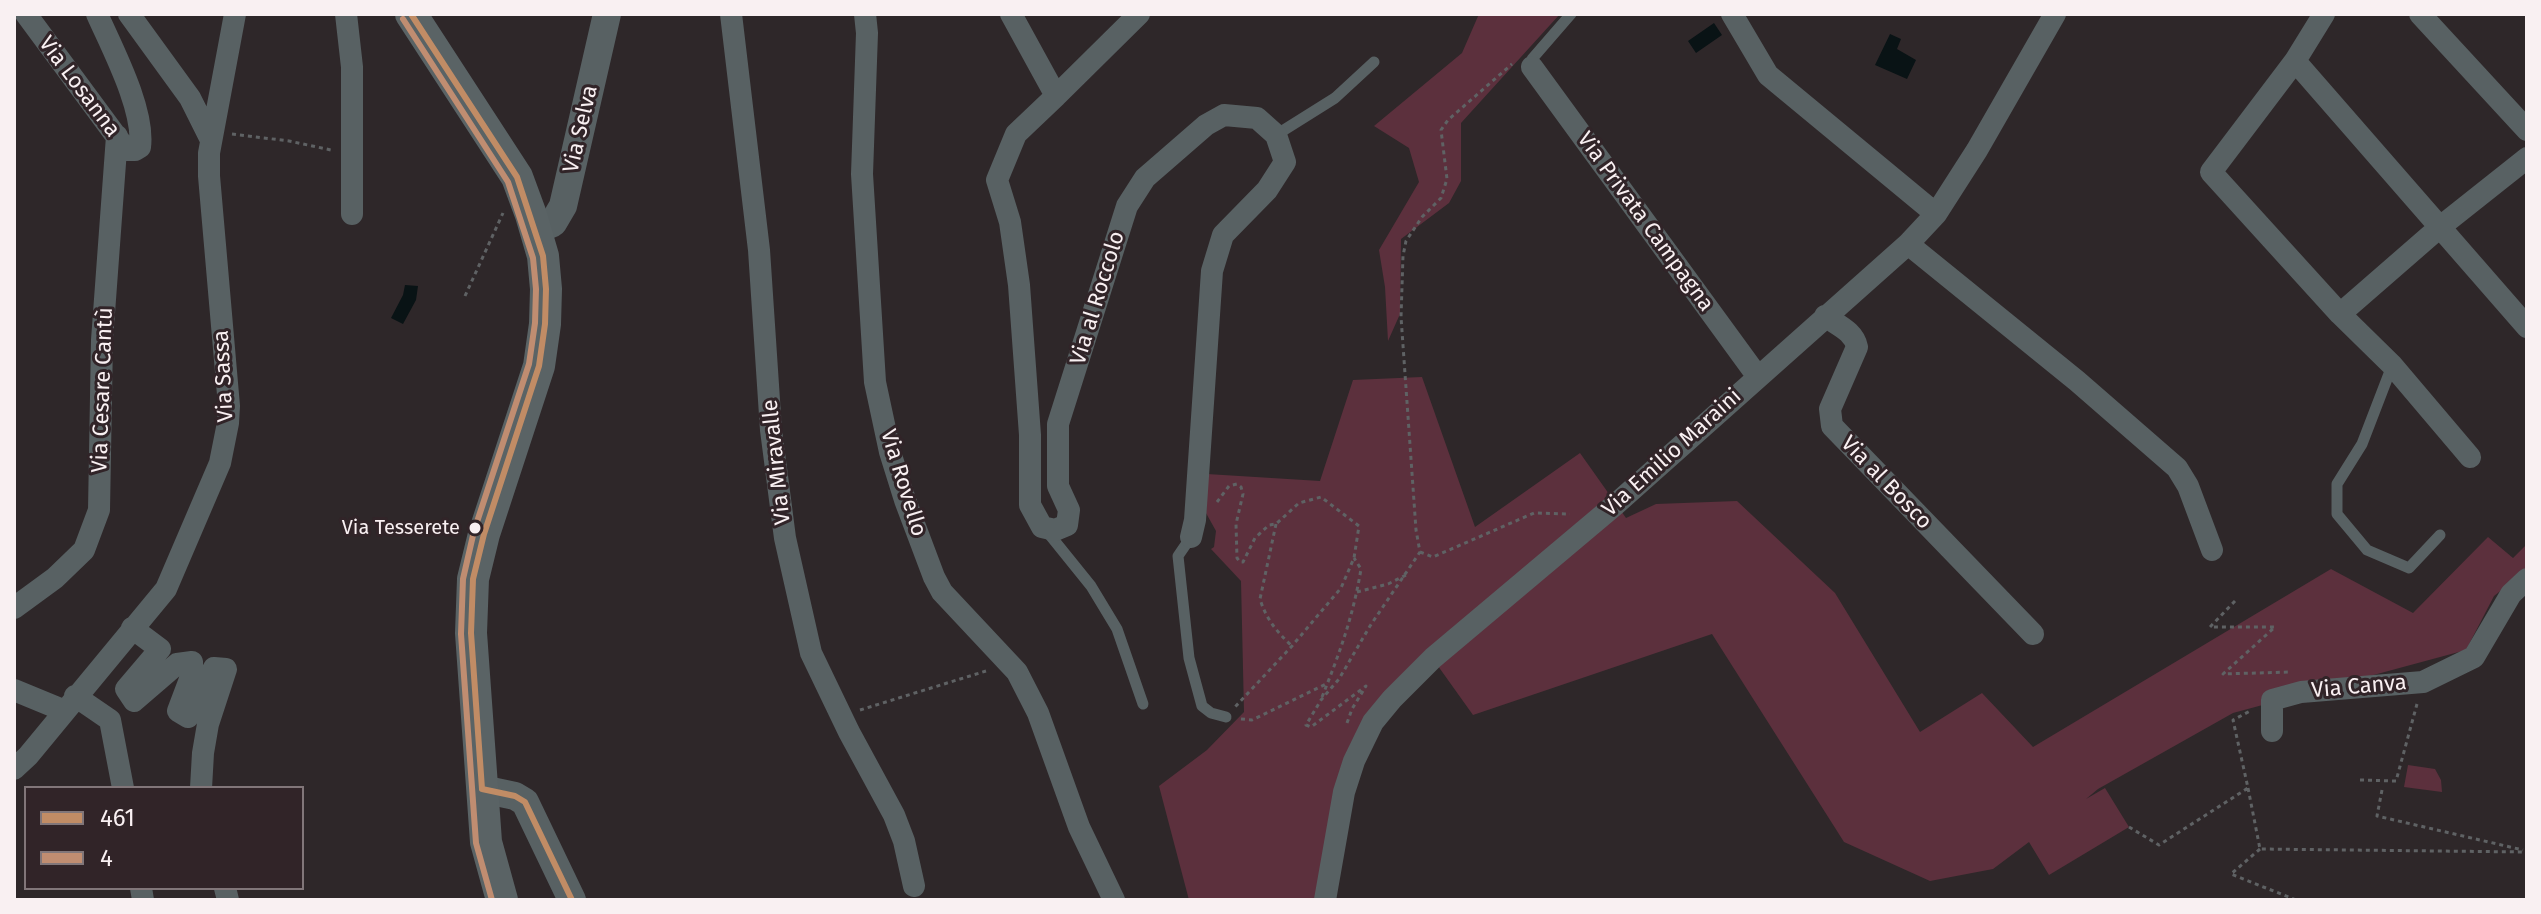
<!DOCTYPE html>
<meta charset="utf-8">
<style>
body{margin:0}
#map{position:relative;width:2541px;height:914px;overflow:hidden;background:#2e2729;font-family:"Fira Sans",sans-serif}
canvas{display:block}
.frame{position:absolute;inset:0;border:16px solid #f9f0f2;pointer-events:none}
.legend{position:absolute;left:24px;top:786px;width:280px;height:104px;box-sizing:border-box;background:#312428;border:2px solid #817679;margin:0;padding:10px 14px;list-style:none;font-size:24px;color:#f9f0f2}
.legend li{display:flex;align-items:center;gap:16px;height:40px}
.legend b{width:40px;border:2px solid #817679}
</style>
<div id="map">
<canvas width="2541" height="914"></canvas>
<div class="frame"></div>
<ul class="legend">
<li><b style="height:10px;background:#c18c65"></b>461</li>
<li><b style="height:10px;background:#c08d71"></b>4</li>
</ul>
</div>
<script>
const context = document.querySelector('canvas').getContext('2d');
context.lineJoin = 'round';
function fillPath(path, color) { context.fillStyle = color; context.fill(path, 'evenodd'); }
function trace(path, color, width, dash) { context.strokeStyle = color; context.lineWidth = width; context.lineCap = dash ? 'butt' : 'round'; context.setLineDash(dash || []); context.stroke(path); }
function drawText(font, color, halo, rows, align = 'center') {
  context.font = font + ' "Fira Sans",sans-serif'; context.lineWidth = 6; context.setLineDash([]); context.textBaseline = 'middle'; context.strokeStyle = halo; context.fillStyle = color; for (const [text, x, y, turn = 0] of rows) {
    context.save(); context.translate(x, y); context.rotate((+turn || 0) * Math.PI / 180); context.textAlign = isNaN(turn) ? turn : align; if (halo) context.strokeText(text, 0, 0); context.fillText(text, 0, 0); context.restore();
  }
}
fillPath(new Path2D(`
 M 1479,14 L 1560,14 L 1461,123 L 1461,181 L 1449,203 L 1401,239 L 1400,314 L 1388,341 L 1385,287 L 1379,250 L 1419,182 L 1409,148 L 1374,126 L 1462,53 Z
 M 1422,377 L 1475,527 L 1580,453 L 1626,518 L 1656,504 L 1737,501 L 1835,593 L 1920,732 L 1982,693 L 2033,747 L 2331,569 L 2413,613 L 2488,537 L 2513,558 L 2527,544 L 2527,570 L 2494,596 L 2466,650 L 2233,713 L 2098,789 L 2086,799 L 2105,788 L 2129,827 L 2049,875 L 2029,842 L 1993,869 L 1930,881 L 1844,842 L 1712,634 L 1473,715 L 1433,659 L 1373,722 L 1325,900 L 1189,900 L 1159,786 L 1207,750 L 1244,712 L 1241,581 L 1211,549 L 1214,547 L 1216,531 L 1206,513 L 1207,474 L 1320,481 L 1353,380 Z
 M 2408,765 L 2435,769 L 2441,780 L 2442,792 L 2404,787 Z`), '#5c303d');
fillPath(new Path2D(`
 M 1714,23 L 1722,35 L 1696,53 L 1688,41 Z
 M 1890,34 L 1901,39 L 1897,49 L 1916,60 L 1907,79 L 1875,65 Z
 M 405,285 L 418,286 L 416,300 L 403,324 L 391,318 L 403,295 Z`), '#091315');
trace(new Path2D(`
 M 232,134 L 289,141 L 331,150
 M 465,296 L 503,213
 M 1217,502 L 1229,486 L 1237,484 L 1241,487 L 1243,494 L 1236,524 L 1237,558 L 1240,562 L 1243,562 L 1255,538 L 1269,525 L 1276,524 L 1299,503 L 1321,497 L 1359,526 L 1354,558 L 1341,588 L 1292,646 L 1235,707
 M 1276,524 L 1260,599 C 1266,619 1277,632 1292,646
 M 1420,552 L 1433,557 L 1534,513 L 1570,514
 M 1357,592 L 1388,584 L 1406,575
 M 2235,601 L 2210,627 L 2275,627 L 2223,674 L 2289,672
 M 1322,697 C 1340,652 1353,617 1361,569 L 1354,558
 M 860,710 L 986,671
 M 1241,719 L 1252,720 L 1326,684
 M 1347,723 L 1352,709 L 1366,686 L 1311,727 L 1306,725 L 1321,700 L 1339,679 L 1370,626 L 1420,552 L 1416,530 L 1401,317 L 1403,256 L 1406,241 L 1422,217 L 1441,198 L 1447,179 L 1441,130 L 1448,120 L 1512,64
 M 2360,780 L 2396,781 L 2417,704
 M 2248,788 L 2260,849 L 2527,852
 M 2382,790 L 2377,816 L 2523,850
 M 2129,827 L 2159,845 L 2248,788 L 2233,720 L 2252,710
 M 2260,849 L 2231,874 L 2296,900`), '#5f6264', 3, [4, 4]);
trace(new Path2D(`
 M 1532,67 L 1532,59 L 1571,14
 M 1276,135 L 1335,98 L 1374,62
 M 2392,366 L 2362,444 L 2337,484 L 2337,514 L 2367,550 L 2409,568 L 2440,535
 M 1045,529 L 1091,586 L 1117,629 L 1143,704
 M 1191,537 L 1178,556 L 1189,658 L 1202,706 L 1211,713 L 1226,717`), '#586163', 11);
trace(new Path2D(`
 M 26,14 L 122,144 L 128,150 L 135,150 L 140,147 C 145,110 112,48 97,14
 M 129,14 L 190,98 L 211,140
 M 346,14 L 352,67 L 352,214
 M 731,14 L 759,250 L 771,430 L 785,538 L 811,653 L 849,732 L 894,815 L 904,841 L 914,886
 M 865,14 L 867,33 L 862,174 L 875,382 L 890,452 L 905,500 L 934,577 L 942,592 L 1017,672 L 1038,713 L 1079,827 L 1114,900
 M 1011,14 L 1056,96 L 1139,14
 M 1732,14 L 1768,75 L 1936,214
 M 2324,14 L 2295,61 L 2211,172 L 2340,314 L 2392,365 L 2470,457
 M 2420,14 L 2527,130
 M 2295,61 L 2527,327
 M 1532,67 L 1758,377
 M 1056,96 L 1016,134 L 997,180 L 1010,222 L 1019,285 L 1030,435 L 1030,505 L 1042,527 L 1055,530 L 1067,525 L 1069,510 L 1058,486 L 1058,424 L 1127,206 L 1145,178 L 1206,125 L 1224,115 L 1257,118 L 1276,135 L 1285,162 L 1267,190 L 1223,235 L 1212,271 L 1195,520 L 1191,537
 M 1908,244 L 2077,381 L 2177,468 L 2188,486 L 2212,550
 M 2340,314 L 2440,227 L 2527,158
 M 1825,316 C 1837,325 1854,331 1857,347 L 1830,409 L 1832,426 L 2033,634
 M 14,608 L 55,578 L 84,550 L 99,510 L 102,340 L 117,136
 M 132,628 L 160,649 L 126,689 L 134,701 L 177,664 L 192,662 L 192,674 L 178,711 L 188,717 L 214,668 L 226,669 L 208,724 L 203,753 L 201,788
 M 14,690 L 65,711
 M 75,696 L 110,720 L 123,788
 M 2272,731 L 2272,700 L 2301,692 L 2423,682 L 2474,657 L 2511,594 L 2527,579
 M 14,769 L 28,756 L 166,589 L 220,463 L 228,423 L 229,406 L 209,176 L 209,153 L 235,14
 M 141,888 L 143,900
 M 225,888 L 228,900
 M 1325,900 L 1344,792 L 1354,761 L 1373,722 L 1392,699 L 1433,658 L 1616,504 L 1908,244 L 1936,214 L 1977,150 L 2055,14`), '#586163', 22);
trace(new Path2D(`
 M 536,230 L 553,223 L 563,206 L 607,14
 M 482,789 L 515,796 L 525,802 L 572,900`), '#586163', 28);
trace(new Path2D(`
 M 411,14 L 517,177 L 531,215 L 543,256 L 546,289 L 545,324 L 539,366 L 484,534 L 473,579 L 471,633 L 486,842 L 502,900`), '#5a6365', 32);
trace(new Path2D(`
 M 411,14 L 517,177 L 543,256 L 546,289 L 545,324 L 539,366 L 484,534 L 473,579 L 471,633 L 482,789
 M 482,789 L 515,796 L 525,802 L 572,900`), '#c18c65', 6);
trace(new Path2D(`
 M 403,19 L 508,182 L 533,258 L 536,289 L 535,323 L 529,364 L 474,531 L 463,579 L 461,634 L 476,843 L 492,900`), '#c08d71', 6);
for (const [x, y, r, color] of [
 [475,528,7,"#f9f0f2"]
]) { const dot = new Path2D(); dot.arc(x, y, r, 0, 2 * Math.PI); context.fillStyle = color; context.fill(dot); trace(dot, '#312428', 3); }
drawText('20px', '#f9f0f2', '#312428', [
 ["Via Tesserete",460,528]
], 'right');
drawText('22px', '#f9f0f2', '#312428', [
 ["Via Losanna",79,87,53],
 ["Via Selva",581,129,-77],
 ["Via Privata Campagna",1645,222,54],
 ["Via al Roccolo",1098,298,-73],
 ["Via Sassa",224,376,-93],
 ["Via Cesare Cantù",103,390,-88],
 ["Via Emilio Maraini",1672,453,-42],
 ["Via Miravalle",777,462,-96],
 ["Via Rovello",903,483,73],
 ["Via al Bosco",1886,483,46],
 ["Via Canva",2359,687,-5]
]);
</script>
